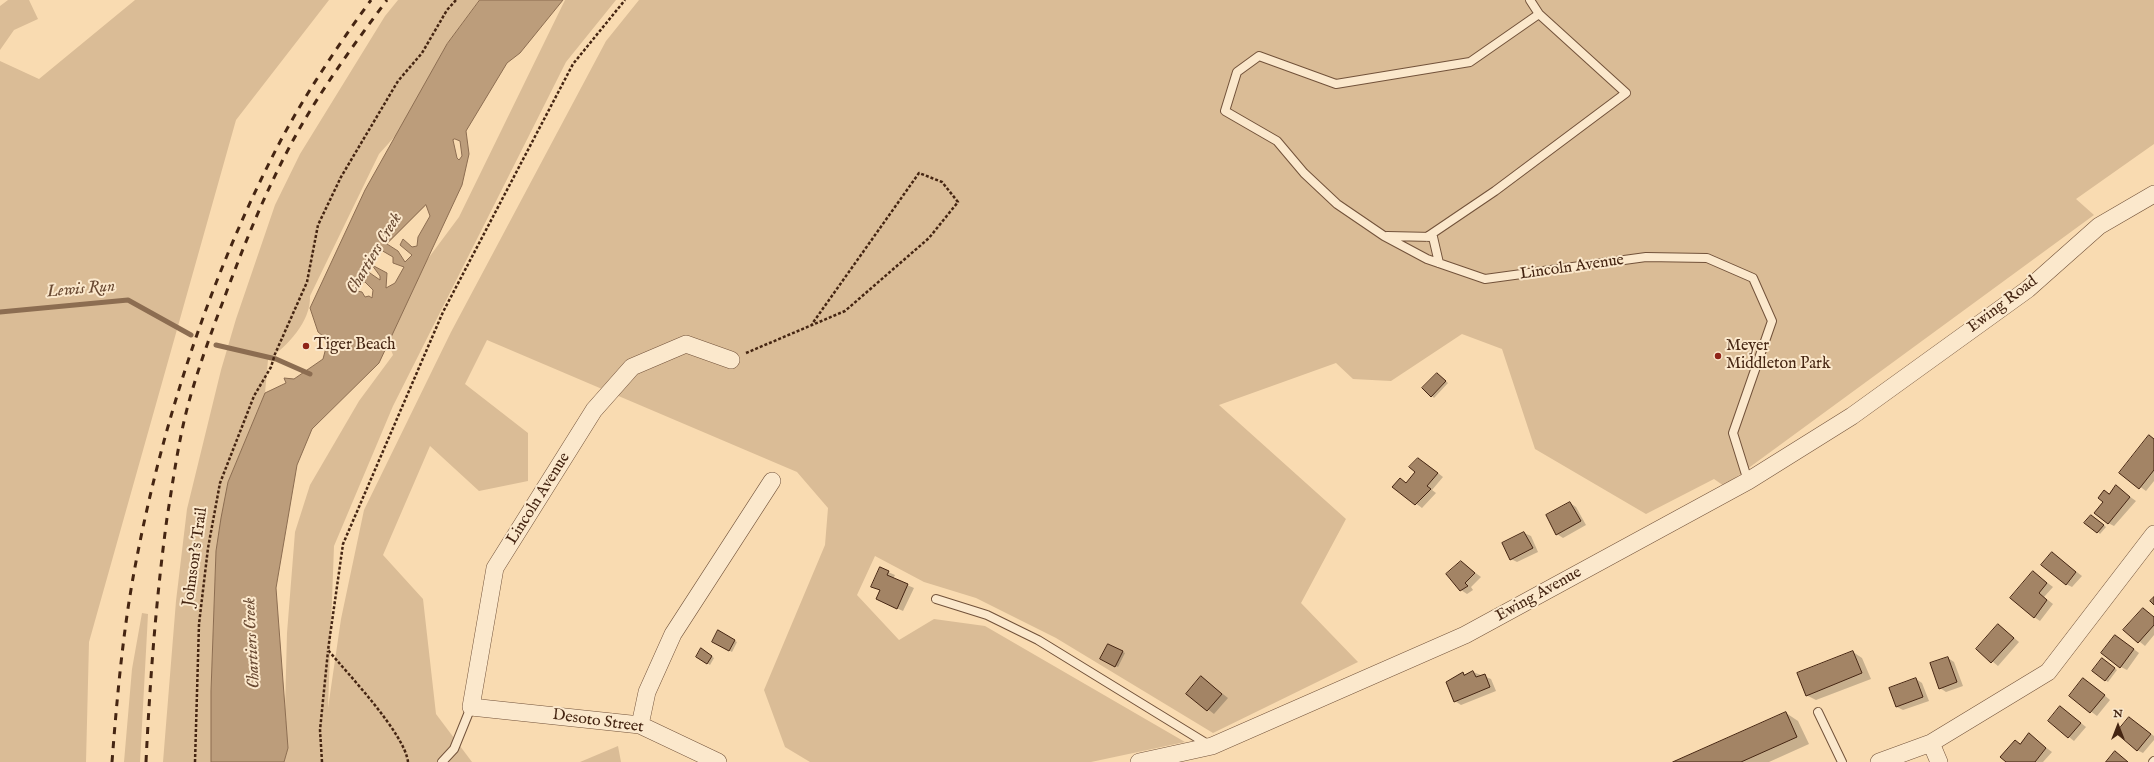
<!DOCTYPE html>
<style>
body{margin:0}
#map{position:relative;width:2154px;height:762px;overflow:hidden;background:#f9dbb1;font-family:"IM FELL English",serif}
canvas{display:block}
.north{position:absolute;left:2098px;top:706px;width:40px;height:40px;-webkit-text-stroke:3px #fbe8cc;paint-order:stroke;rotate:0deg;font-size:11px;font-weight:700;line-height:16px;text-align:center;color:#452512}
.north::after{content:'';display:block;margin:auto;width:14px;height:18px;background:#452512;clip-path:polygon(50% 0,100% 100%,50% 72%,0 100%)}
</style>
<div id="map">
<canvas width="2154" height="762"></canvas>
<div class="north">N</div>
</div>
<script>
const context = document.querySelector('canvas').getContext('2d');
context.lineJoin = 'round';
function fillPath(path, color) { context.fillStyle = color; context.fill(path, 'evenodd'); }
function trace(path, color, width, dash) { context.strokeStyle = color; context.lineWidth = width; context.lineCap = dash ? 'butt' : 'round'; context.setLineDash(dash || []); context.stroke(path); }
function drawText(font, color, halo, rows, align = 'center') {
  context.font = font + ' "IM FELL English",serif'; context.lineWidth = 4; context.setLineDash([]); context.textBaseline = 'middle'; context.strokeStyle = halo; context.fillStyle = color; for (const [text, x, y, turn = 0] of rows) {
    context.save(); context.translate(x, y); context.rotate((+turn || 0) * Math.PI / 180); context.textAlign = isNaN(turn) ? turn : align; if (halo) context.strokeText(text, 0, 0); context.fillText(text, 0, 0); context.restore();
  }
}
fillPath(new Path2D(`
 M 8,0 L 29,0 L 38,19 L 14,30 L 0,50 L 0,6 Z
 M 135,0 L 329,0 L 236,120 L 89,642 L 86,762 L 0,762 L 0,61 L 39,79 Z
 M 398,0 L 480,0 L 447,44 L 397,134 L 379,154 L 310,296 C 311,322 287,346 268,360 L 265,393 L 228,482 L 216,551 L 211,691 L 211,762 L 163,762 L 176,601 L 187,509 L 221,370 L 236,319 L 275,205 L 300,154 L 385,16 Z
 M 565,0 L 616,0 L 566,62 L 393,406 L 334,546 L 328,708 L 341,619 L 364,510 L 451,332 L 606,41 L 639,0 L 2154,0 L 2154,144 L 2076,199 L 2094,215 L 1724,486 L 1714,479 L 1646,514 L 1535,449 L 1502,349 L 1462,334 L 1391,381 L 1353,379 L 1336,363 L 1219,405 L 1346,519 L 1301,603 L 1358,662 L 1213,733 L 1056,638 L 976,598 L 924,582 L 875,556 L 857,595 L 899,640 L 934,619 L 985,626 L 1185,742 L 1091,762 L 810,762 L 785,747 L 764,690 L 825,545 L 828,508 L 797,472 L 487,340 L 465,384 L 528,433 L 528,481 L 479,491 L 430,446 L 383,555 L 423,599 L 436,714 L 472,762 L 284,762 L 288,748 L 285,710 L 287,633 L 295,532 L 310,485 L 359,401 L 393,355 L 388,342 L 427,260 L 459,217 Z
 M 142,613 L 148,614 L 140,762 L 124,762 L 132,669 Z
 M 618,746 L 621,762 L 580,762 Z`), '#dabc96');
const water = new Path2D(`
 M 480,0 L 563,0 L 520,53 L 507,63 L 466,131 L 469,154 L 462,185 L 379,363 L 312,429 L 297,465 L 276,588 L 288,748 L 284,762 L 211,762 L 211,691 L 216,551 L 221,518 L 228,482 L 265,393 L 286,383 L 284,378 L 294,379 L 323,359 L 328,340 L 318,332 L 310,308 L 365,190 L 447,44 ZM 455,139 L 460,141 L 462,156 L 459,160 L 457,158 L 453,140 ZM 426,205 L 430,216 L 418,237 L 417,246 L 412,247 L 403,239 L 400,245 L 412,255 L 405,262 L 398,251 L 387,244 ZM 381,250 L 393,257 L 393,263 L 404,267 L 395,283 L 386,288 L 387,273 L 372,265 L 380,276 L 380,280 L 367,271 ZM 365,282 L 373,290 L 372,298 L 369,296 L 365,297 L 362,292 L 357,291 L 358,286 Z`);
fillPath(water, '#bc9d7b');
trace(water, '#8c6d51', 1);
fillPath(new Path2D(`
 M 1440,376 L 1448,383 L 1434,398 L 1432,396 Z
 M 2154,439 L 2154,481 L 2146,491 L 2121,473 Z
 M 1424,462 L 1443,477 L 1432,490 L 1436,493 L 1422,508 L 1394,487 L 1400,480 L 1407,484 Z
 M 2116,487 L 2136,501 L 2114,526 L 2108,523 L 2105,491 L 2110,494 Z
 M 1570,503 L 1576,507 L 1586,525 L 1563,538 L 1557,534 Z
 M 2094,517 L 2106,527 L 2100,534 L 2098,532 Z
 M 1524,533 L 1531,536 L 1538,552 L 1517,562 L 1511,559 Z
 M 2052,553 L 2082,576 L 2072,587 L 2066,584 Z
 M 1461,562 L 1481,577 L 1471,587 L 1473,590 L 1467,594 L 1461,590 Z
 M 888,572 L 895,575 L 893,579 L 914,588 L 903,611 L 883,602 L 880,590 L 873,586 Z
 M 2033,572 L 2053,587 L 2044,597 L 2053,604 L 2040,621 L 2034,617 Z
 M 2143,609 L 2154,617 L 2154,635 L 2145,646 L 2125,630 Z
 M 1999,625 L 2019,642 L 1998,666 L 1977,649 Z
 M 719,632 L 737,642 L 732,652 L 713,642 Z
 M 2116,636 L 2139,653 L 2127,670 L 2121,667 Z
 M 1109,645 L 1125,653 L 1118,667 L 1102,659 Z
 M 702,650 L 714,658 L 710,665 L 697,656 Z
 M 1853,652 L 1862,658 L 1871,679 L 1816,700 L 1806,695 Z
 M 1948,658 L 1954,662 L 1963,686 L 1946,692 L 1940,688 Z
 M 2105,661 L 2117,670 L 2108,682 L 2105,680 Z
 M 1473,672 L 1491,679 L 1496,691 L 1461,705 L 1455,701 L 1463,673 L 1466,675 Z
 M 1201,677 L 1228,698 L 1214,714 L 1188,694 Z
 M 1916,679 L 1922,683 L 1929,701 L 1903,710 L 1897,707 L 1891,689 Z
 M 2090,683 L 2110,700 L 2097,716 L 2070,696 Z
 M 2061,707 L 2086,727 L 2074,741 L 2049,721 Z
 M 1786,713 L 1798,721 L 1809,744 L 1769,762 L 1675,762 Z
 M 2129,718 L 2154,736 L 2154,740 L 2143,753 L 2137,750 Z
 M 2029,735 L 2052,752 L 2043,762 L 2008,762 Z`), '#0003');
trace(new Path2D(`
 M 0,312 L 128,300 L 191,335
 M 216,345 L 276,359 L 310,374`), '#8c6d51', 5);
const building = new Path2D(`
 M 1437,373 L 1446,381 L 1431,397 L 1422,388 Z
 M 2149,435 L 2154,439 L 2154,470 L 2139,489 L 2119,473 Z
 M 1418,458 L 1438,473 L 1427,486 L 1431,489 L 1415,505 L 1392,487 L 1400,478 L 1406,483 L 1415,472 L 1409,467 Z
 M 2116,485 L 2130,497 L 2108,524 L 2094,513 L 2103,502 L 2098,498 L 2104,490 L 2109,494 Z
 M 1570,502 L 1581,521 L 1556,535 L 1546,515 Z
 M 2091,515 L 2104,525 L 2097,533 L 2084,523 Z
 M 1524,532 L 1533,548 L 1510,560 L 1502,543 Z
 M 2052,552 L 2076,572 L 2066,585 L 2041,565 Z
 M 1461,561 L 1475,573 L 1465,583 L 1468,586 L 1460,591 L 1446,574 Z
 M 880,567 L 889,571 L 887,575 L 908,584 L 897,609 L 876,599 L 880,590 L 871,587 Z
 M 2033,571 L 2047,583 L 2039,593 L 2047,600 L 2034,618 L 2010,598 Z
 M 2154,597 L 2154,605 L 2150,601 Z
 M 2143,608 L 2154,617 L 2154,625 L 2138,643 L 2123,630 Z
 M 1998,624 L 2014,638 L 1991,663 L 1976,649 Z
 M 718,630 L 735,640 L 729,651 L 712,642 Z
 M 2115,635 L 2134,649 L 2120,668 L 2101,653 Z
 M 1108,644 L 1123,651 L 1115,667 L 1100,659 Z
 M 701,648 L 712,656 L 707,664 L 696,657 Z
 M 1853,651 L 1862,673 L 1806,696 L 1797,673 Z
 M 1948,657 L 1957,682 L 1939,689 L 1930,663 Z
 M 2102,658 L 2115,668 L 2105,681 L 2092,671 Z
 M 1473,671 L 1476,677 L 1485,674 L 1490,687 L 1454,702 L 1446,682 L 1463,672 L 1464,675 Z
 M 1201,676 L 1222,694 L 1207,711 L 1186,694 Z
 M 1916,678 L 1923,697 L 1896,707 L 1889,688 Z
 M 2083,678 L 2105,695 L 2090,713 L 2069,696 Z
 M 2060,706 L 2081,723 L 2068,738 L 2048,721 Z
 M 1786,712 L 1797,737 L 1741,762 L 1673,762 Z
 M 2129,717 L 2151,734 L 2137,751 L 2116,733 Z
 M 2029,733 L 2046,748 L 2035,762 L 2006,762 L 2000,757 L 2015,740 L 2020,744 Z
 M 2115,751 L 2128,762 L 2106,762 Z`);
fillPath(building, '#a38465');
trace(building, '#452512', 1);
const service = new Path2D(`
 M 1539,14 L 1470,62 L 1336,84 L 1259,56 L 1237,72 L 1225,111 L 1277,141 L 1304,173 L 1337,204 L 1384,236 L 1427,259 L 1485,279 L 1646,257 L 1707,258 L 1753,278 L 1772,321 L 1733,433 L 1748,481
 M 1387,236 L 1433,237 L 1439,263
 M 1427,237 L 1495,191 L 1626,93 L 1539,14 L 1530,0
 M 936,599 L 987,615 L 1038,640 L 1209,745
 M 1818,712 L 1842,762
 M 442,762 L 454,749 L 471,707
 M 2153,762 L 2154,761`);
const minor = new Path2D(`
 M 640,725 L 647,692 L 673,634 L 772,481
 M 1931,743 L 1939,762
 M 718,762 L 640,725 L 471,707 L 495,568 L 594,410 L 632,367 L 686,344 L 731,360
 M 1139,762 L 1212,746 L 1465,635 L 1748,481 L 1852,416 L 2028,289 L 2099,226 L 2154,194
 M 1879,762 L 1931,743 L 2048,672 L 2154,534`);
trace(service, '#72523a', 10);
trace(minor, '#72523a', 18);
trace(new Path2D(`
 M 746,353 L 845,311 L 929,238 L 958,202 L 942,182 L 919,173 L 812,324
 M 195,762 L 199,624 L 208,548 L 220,483 L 254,396 L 271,367 L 275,354 L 307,282 L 318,225 L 341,177 L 398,81 L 422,53 L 447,10 L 456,0
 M 322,762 L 320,730 L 328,651
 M 408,762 C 405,734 348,674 328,650 L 343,544 L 443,312 L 573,64 L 625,0`), '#452512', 2.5, [3, 2]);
trace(service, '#fbe8cc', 8);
trace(minor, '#fbe8cc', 17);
trace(new Path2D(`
 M 112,762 C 117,698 123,630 135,567 C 163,419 212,271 282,138 C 308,90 339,44 371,0
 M 146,762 C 150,680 156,599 167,518 C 173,481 178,444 187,409 C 197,371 211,333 225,296 C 244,245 264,195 290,146 C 317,95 352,47 387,0`), '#452512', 3, [7, 7]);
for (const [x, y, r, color] of [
 [306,346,4,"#8f2418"],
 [1718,356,4,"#8f2418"]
]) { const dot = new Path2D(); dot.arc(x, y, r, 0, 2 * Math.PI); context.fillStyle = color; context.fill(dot); trace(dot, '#fbe8cc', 1.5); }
drawText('16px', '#452512', '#fbe8cc', [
 ["Lincoln Avenue",1572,268,-8],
 ["Ewing Road",2003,305,-37],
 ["Lincoln Avenue",539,499,-58],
 ["Johnson's Trail",196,557,-82],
 ["Ewing Avenue",1539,595,-29],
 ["Desoto Street",598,722,8]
]);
drawText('16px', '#452512', '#fbe8cc', [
 ["Tiger Beach",314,346],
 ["Meyer",1726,347],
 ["Middleton Park",1726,365]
], 'left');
drawText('italic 17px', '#694932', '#fbe8cc', [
 ["Chartiers Creek",375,254,-59],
 ["Lewis Run",81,290,-5],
 ["Chartiers Creek",253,643,-93]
]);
</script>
